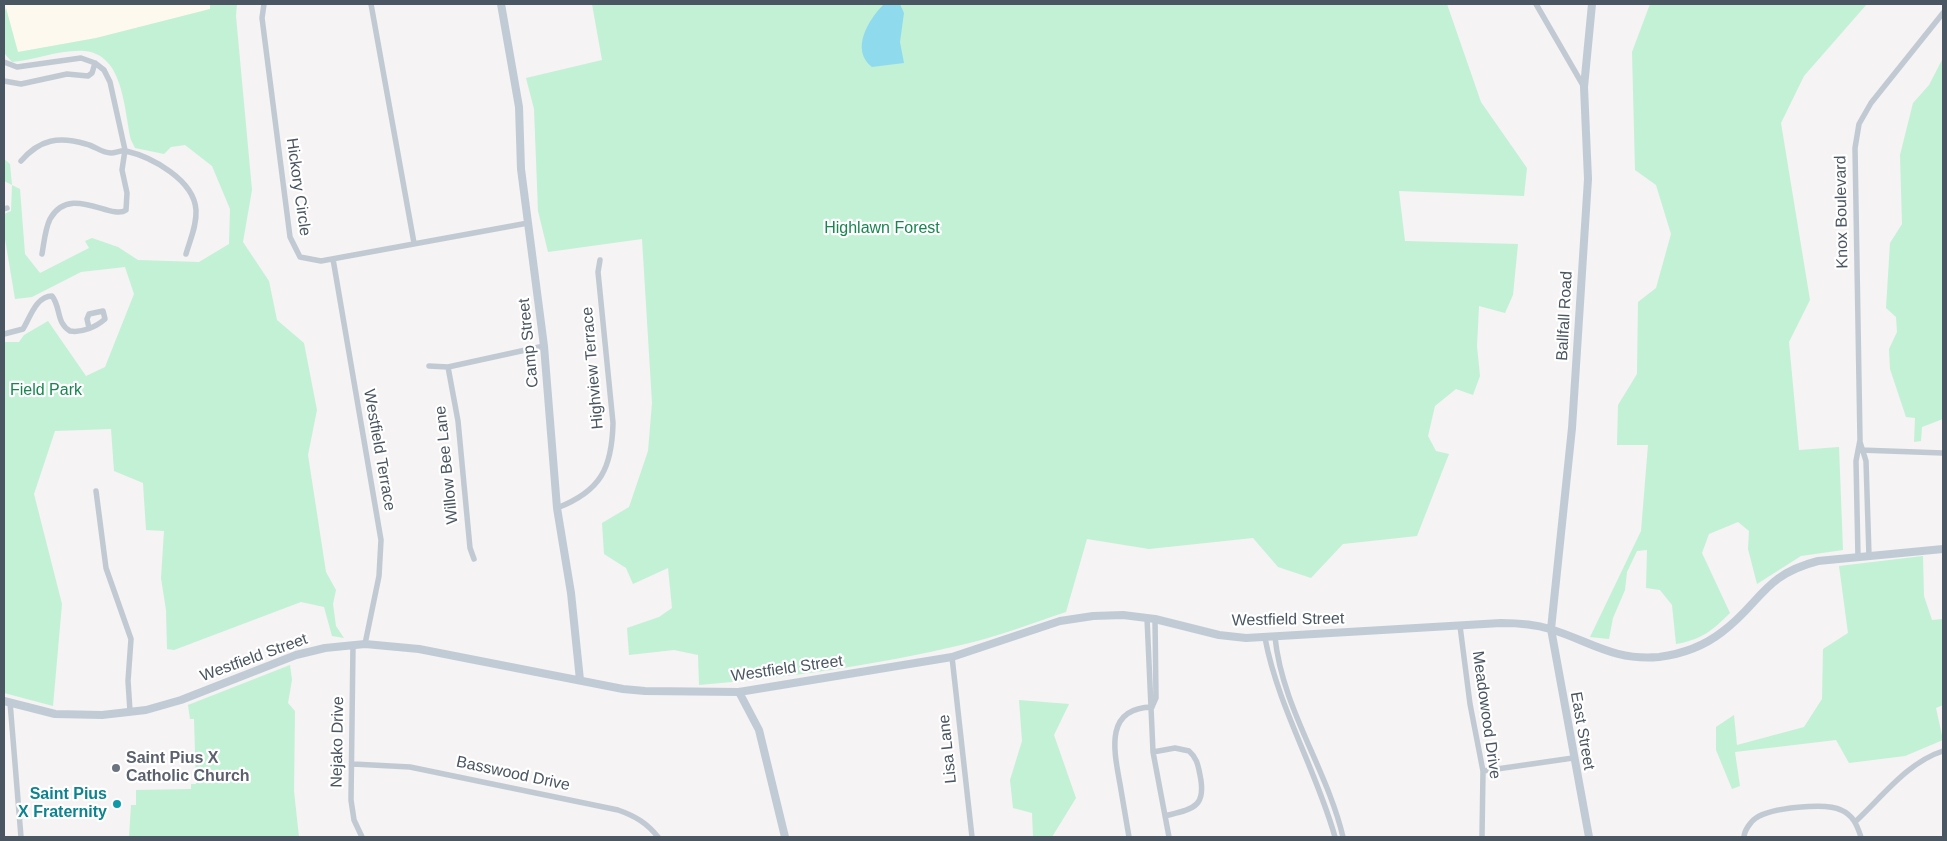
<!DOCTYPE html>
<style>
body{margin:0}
#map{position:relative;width:1947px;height:841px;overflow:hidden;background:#f5f3f3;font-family:Helvetica,sans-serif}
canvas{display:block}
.frame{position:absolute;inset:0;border:5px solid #4a5661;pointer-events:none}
</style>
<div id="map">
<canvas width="1947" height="841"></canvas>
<div class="frame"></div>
</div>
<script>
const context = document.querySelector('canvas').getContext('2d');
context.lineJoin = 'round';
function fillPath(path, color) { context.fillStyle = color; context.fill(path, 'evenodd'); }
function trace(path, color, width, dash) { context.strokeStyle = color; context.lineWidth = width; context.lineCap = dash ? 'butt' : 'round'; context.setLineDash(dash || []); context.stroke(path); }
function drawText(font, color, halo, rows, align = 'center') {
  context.font = font + ' Helvetica,sans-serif'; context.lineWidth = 4.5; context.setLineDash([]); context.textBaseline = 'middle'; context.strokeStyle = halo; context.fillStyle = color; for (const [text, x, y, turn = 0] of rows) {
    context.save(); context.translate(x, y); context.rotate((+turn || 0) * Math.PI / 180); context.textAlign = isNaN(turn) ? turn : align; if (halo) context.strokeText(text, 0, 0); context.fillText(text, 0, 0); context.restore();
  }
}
fillPath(new Path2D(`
 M 5,4 L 210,4 L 210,9 L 96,38 L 18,52 Z`), '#fdf9ef');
fillPath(new Path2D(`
 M 210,4 L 237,4 L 236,16 L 252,190 L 243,242 L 269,281 L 277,320 L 304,343 L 317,410 L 308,455 L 326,572 L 336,590 L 333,604 L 336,626 L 344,638 L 332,636 L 324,607 L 301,602 L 174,650 L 167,649 L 166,610 L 161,578 L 164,531 L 146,530 L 143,483 L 114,471 L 111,429 L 55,431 L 34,494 L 62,604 L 53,706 L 4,693 L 4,342 L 19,342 L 24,335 L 48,321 L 86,376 L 105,367 L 134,294 L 125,267 L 81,272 L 32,297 L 15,299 L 4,233 L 4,214 L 11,211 L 12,185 L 4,181 L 4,159 L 10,164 L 12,185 L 20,189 L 25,254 L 40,273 L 89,248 L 85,241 L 92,238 L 118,247 L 138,260 L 199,262 L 229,244 L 230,209 L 212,166 L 185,145 L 171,147 L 164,154 L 135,148 L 131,140 C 124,110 124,55 85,51 C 61,49 35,60 12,62 L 4,53 L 4,14 L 6,8 L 18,52 L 96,38 L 210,9 Z
 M 592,4 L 1447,4 L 1481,102 L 1527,168 L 1524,196 L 1399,191 L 1405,241 L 1518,244 L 1513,295 L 1505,313 L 1479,306 L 1477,346 L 1480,376 L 1473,395 L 1456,389 L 1435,406 L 1428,436 L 1436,451 L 1449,454 L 1417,536 L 1343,544 L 1311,578 L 1278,567 L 1253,538 L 1149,549 L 1087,539 L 1066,612 C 1032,623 997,637 961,645 C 876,665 787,678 699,685 L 698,655 L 674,650 L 629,655 L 627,628 L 659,617 L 672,608 L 668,568 L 633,584 L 626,568 L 604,554 L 602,523 L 629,507 L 648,451 L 652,403 L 642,239 L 548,252 L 538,211 L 534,109 L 526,78 L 602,60 Z
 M 1650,4 L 1867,4 L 1804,76 L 1781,123 L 1810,300 L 1789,342 L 1799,450 L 1839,447 L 1843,550 L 1801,556 L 1757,584 L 1748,549 L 1749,531 L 1738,522 L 1709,534 L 1702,553 L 1730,613 C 1713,630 1701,640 1676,644 L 1672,605 L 1660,590 L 1646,588 L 1647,550 L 1637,551 L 1627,572 L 1625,590 L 1613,618 L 1609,639 L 1590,637 L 1641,531 L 1648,445 L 1617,445 L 1618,405 L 1637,374 L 1638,302 L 1656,288 L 1671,234 L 1656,185 L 1635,170 L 1632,52 Z
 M 1943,58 L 1943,419 L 1922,427 L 1921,441 L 1914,442 L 1915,418 L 1906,417 L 1890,369 L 1889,349 L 1897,332 L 1896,317 L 1886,308 L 1890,243 L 1902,224 L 1900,155 L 1913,103 L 1929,85 Z
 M 1923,556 L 1924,596 L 1932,620 L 1942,619 L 1943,616 L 1943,705 L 1936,708 L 1943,740 L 1905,756 L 1849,763 L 1836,740 L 1735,752 L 1740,786 L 1732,789 L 1716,750 L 1716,727 L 1734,715 L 1737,745 L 1804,727 L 1822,699 L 1823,649 L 1848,633 L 1839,566 Z
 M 290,665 L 292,680 L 288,703 L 295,711 L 294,791 L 299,837 L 129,837 L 131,805 L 136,805 L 136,790 L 191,789 L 191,784 L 196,784 L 194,719 L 190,719 L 188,705 Z
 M 1019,700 L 1069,704 L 1054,735 L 1076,798 L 1052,837 L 1033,837 L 1032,813 L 1013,808 L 1010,780 L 1022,741 Z`), '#c3f1d5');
fillPath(new Path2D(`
 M 884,4 L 900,4 L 904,13 L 900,42 L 904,63 L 872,67 C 850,50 868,20 884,4 Z`), '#90daee');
trace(new Path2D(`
 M 264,4 L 262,18 L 290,237 L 300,257 L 321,261 L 528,223
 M 371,4 L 414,243
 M 1536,4 L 1584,87
 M 4,62 L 17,67 L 81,58 L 95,63 L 104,70 L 110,82 L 125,150 L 122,170 L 127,193 L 126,210 C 111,221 70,183 50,219 C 45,229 44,243 42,254
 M 4,81 L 21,84 L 67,74 L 88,76 L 92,73 L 95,63
 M 21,161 C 40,139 59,136 86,144 C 95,146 102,153 111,153 C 116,153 121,150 126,151 C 152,157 194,180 196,210 C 197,225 190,240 186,254
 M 4,209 L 7,208
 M 333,259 L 381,540 L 379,576 L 365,644
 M 4,334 L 23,329 C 30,318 36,296 52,296 C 61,307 56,323 70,331 C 82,333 96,327 105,319 L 103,311 L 89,314 L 87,319 L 89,328
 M 429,366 L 448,367 L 544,346
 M 448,367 L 458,421 L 470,548 L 474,559
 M 1860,442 L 1866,461 L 1869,556
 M 1860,450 L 1943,453
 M 96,491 L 106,568 L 131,639 L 128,681 L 130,711
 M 557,508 C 601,491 612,468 613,423 L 598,272 L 600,260
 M 1858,557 L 1856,461 L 1860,440 L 1855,148 L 1859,124 L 1871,103 L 1943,13
 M 1147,618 L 1153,752 L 1169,837
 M 1460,626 L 1470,704 L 1483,771 L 1482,837
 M 1275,637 C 1282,708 1327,769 1343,837
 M 1265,638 C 1278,707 1316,769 1335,837
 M 353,645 L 351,800 L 354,820 L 362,837
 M 952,657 L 972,837
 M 10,702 L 21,837
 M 1152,707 L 1156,698 L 1155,619
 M 1153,752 L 1175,748 L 1189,751 C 1197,758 1198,765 1200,775 C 1207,808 1192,809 1165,816
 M 353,764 L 410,767 L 618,810 C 635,816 647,823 658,837
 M 1483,771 L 1573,758
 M 1856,821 C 1882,797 1908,762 1943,751
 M 1129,837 C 1126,819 1123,802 1120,784 C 1114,751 1104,708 1152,707
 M 1744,837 C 1744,831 1751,821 1756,818 C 1770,808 1826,802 1841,810 C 1853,815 1857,825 1861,837`), '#c1cad2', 5.5);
trace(new Path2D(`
 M 501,4 L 519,107 L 521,169 L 544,346 L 557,508 L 571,593 L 580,680
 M 739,692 L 759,730 L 785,837
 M 4,701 L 55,714 L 102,715 L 146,710 L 181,700 L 296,655 L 325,648 L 365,644 L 419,649 L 623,689 L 645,691 L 739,692 L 952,657 L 1060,621 L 1093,616 L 1123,615 L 1155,619 L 1219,635 L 1246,638 L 1501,623 C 1518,623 1534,624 1550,629 C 1590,641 1613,661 1659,657 C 1682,654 1704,646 1722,632 C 1761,603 1763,575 1818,561 L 1943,549
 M 1589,837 L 1551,629 L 1572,428 L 1588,179 L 1584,87 L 1592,4`), '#c1cbd6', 8);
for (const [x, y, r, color] of [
 [116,768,5,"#6b7280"],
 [117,804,5,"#0f9aa8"]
]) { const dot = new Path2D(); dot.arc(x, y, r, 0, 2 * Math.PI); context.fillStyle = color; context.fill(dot); trace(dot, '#fff', 2); }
drawText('16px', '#4a5661', '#fff', [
 ["Hickory Circle",298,187,82],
 ["Knox Boulevard",1842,212,-91],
 ["Ballfall Road",1565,316,-87],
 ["Camp Street",529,343,-96],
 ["Highview Terrace",593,368,-95],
 ["Westfield Terrace",379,450,80],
 ["Willow Bee Lane",447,465,-96],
 ["Westfield Street",1288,620,-1],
 ["Westfield Street",254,658,-20],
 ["Westfield Street",787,669,-8],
 ["Meadowood Drive",1486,715,82],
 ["East Street",1582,731,80],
 ["Nejako Drive",338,742,-89],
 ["Lisa Lane",948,749,-96],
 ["Basswood Drive",513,774,12]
]);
drawText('16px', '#17864f', '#fff', [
 ["Highlawn Forest",882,229],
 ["Field Park",46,391]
]);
drawText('bold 16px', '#5b616d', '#fff', [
 ["Saint Pius X",126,759],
 ["Catholic Church",126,777]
], 'left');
drawText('bold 16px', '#0d838f', '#fff', [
 ["Saint Pius",107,795],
 ["X Fraternity",107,813]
], 'right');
</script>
